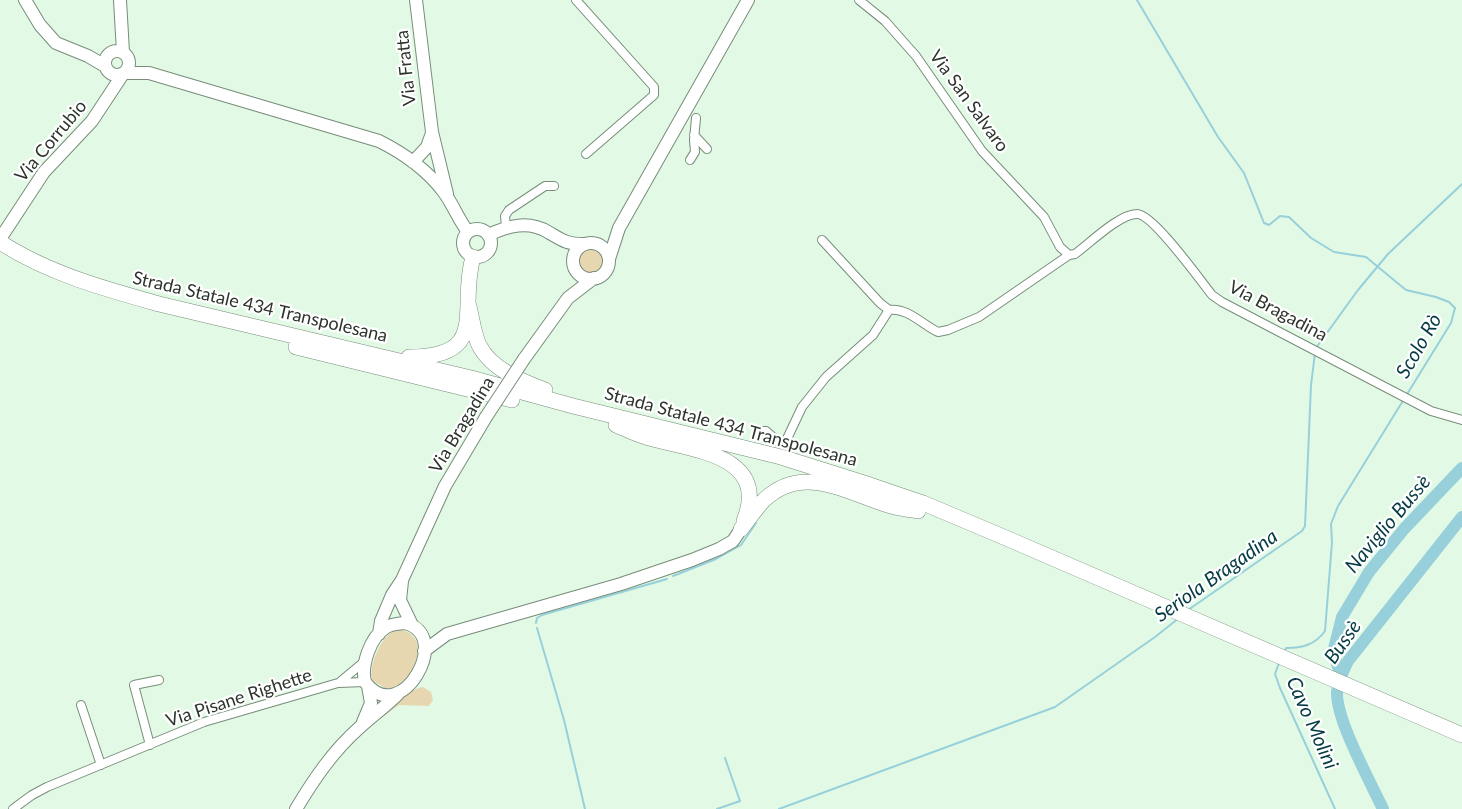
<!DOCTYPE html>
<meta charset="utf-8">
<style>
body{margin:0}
canvas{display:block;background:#e2fae5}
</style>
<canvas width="1462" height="809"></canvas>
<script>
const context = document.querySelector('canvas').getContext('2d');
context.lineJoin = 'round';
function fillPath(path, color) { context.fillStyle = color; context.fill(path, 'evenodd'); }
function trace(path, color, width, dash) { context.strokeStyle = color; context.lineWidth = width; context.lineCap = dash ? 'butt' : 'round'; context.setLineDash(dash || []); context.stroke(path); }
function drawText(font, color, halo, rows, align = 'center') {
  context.font = font + ' Lato,sans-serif'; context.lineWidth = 4.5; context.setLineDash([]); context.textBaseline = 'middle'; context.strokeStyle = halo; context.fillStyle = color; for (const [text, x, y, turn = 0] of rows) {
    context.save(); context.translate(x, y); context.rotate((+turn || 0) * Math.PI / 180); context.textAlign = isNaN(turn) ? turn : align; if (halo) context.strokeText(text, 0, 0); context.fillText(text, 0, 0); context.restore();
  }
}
fillPath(new Path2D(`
 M579 261a12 12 0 1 1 24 0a12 12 0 1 1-24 0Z
 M 400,630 C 434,635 413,686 387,689 L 373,681 C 367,669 380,640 391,633 C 393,632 398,630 400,630 Z
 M 423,687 L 431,692 L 433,700 L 429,706 L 399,705 L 363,731 C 378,719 404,690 423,687 Z`), '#e7d7b0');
trace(new Path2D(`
 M 1137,0 L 1218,137 L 1244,173 L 1264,223 L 1269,225 L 1280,216 L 1289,217 L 1311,238 L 1334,252 L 1366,257 L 1406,290 L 1436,297 L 1449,302 L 1455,308 L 1451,323 L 1338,506 L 1331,524 L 1332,542 L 1325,631 C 1315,645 1302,648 1286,648 L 1284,653
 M 1316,348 L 1358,290 L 1388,254 L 1462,184
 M 673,576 L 716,559 L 741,545 L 756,523
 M 1188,610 L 1302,531 L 1305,526 L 1311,385 L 1315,353
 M 536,623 L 537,618 L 542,615 L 667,579
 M 537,628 L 564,720 L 585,809
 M 1279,663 L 1275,674 L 1280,688 L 1335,809
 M 717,809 L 740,801 L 725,758
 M 779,809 L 1055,707 L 1155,637 L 1179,618`), '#97d0da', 2);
trace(new Path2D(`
 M 1341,675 L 1333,653 L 1342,617 L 1369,572 L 1404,529 L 1462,468
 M 1383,809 C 1370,781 1336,720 1337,692 C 1338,681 1343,671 1348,661 L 1462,517`), '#97d0da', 12);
const street = new Path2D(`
 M 576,0 L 654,87 L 654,95 L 586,154
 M 859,0 L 885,21 L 916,56 L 982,151 L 1044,217 L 1060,247 L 1069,255
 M 694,135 L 707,149
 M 690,160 L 695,152 L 694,140 L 696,118
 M 506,227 L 505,216 L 509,210 L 545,186 L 554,186
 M 822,240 L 880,303 L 889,310
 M 760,431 L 766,431 L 782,445 L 785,443 L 802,407 L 826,377 L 873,335 L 889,310 C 907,307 923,325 938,332 L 948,330 L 979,317 L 1069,255 L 1075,254 C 1089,244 1119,214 1137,214 C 1153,214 1200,280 1212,295 L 1222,302 L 1431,411 L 1462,420
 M 341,681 L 365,661
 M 81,705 L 101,765
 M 150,745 L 134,685 L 159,680
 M 13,809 L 32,795 L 47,787 L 204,722 L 338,683 L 365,682`);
const secondary = new Path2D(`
 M 25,0 L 40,25 L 56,43 L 88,56 L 105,66
 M 120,0 L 123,52
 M 416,0 L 432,132 L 447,194
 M105 63a12 12 0 1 1 24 0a12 12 0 1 1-24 0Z
 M 124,73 L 149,73 L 379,141 C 403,153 426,169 443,191 C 453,204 458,219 468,232
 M 413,162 L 427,147 L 432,133
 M463 243a14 14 0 1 1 28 0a14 14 0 1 1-28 0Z
 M 488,235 C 508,226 528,220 548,232 C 562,240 566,244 583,244
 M 0,239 L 44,172 L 92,121 L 123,74
 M573 261a18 18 0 1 1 36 0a18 18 0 1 1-36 0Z
 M 609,259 L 619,228 L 748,0
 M 524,359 L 568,298 L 594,278
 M 402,581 L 400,600 L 412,625
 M 404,623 C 455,633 401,730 365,682 C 361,665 370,638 385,628 C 390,624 397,624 404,623 Z
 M 379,634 L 381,621 L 392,595 L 402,580 L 445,486 L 486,417
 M 424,651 L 447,634 L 621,584 L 692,560 L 719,549 L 733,541 L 741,529
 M 363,722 L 371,703 L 368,686
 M 296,809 C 314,779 333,751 359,728 C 372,716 386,706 398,694`);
const highway = new Path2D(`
 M 0,242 C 47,273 105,289 159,304 L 471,378 L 573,406 L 781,457 L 870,485 L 923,503 L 1006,538 L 1462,735
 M 468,303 C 472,316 473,332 479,345 C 491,369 521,381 545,390
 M 296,347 L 512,400
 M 409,357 C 491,357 458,309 473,257
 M 616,425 C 626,429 635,434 646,437 C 688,450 771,453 744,521
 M 741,529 C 749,519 756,508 764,500 C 804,462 849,494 891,506 C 900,509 909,509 918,511`);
trace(street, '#778d7a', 10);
trace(secondary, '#778d7a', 14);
trace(highway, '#778d7a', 16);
trace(street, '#fff', 8);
trace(secondary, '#fff', 12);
trace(highway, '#fff', 15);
const secondaryBridge = new Path2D(`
 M 486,417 L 524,359`);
trace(secondaryBridge, '#778d7a', 14, []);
trace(secondaryBridge, '#fff', 12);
drawText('18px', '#2c352d', '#fff', [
 ["Via Fratta",406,68,-96],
 ["Via San Salvaro",969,101,54],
 ["Via Corrubio",51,141,-50],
 ["Strada Statale 434 Transpolesana",260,307,13],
 ["Via Bragadina",1278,311,28],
 ["Via Bragadina",462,425,-59],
 ["Strada Statale 434 Transpolesana",731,427,15],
 ["Via Pisane Righette",239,698,-18]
]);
drawText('italic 20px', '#043b43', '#fff', [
 ["Scolo Rò",1419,346,-60],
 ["Naviglio Bussè",1388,524,-50],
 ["Seriola Bragadina",1216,576,-35],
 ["Bussè",1343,642,-55],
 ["Cavo Molini",1312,723,66]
]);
</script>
